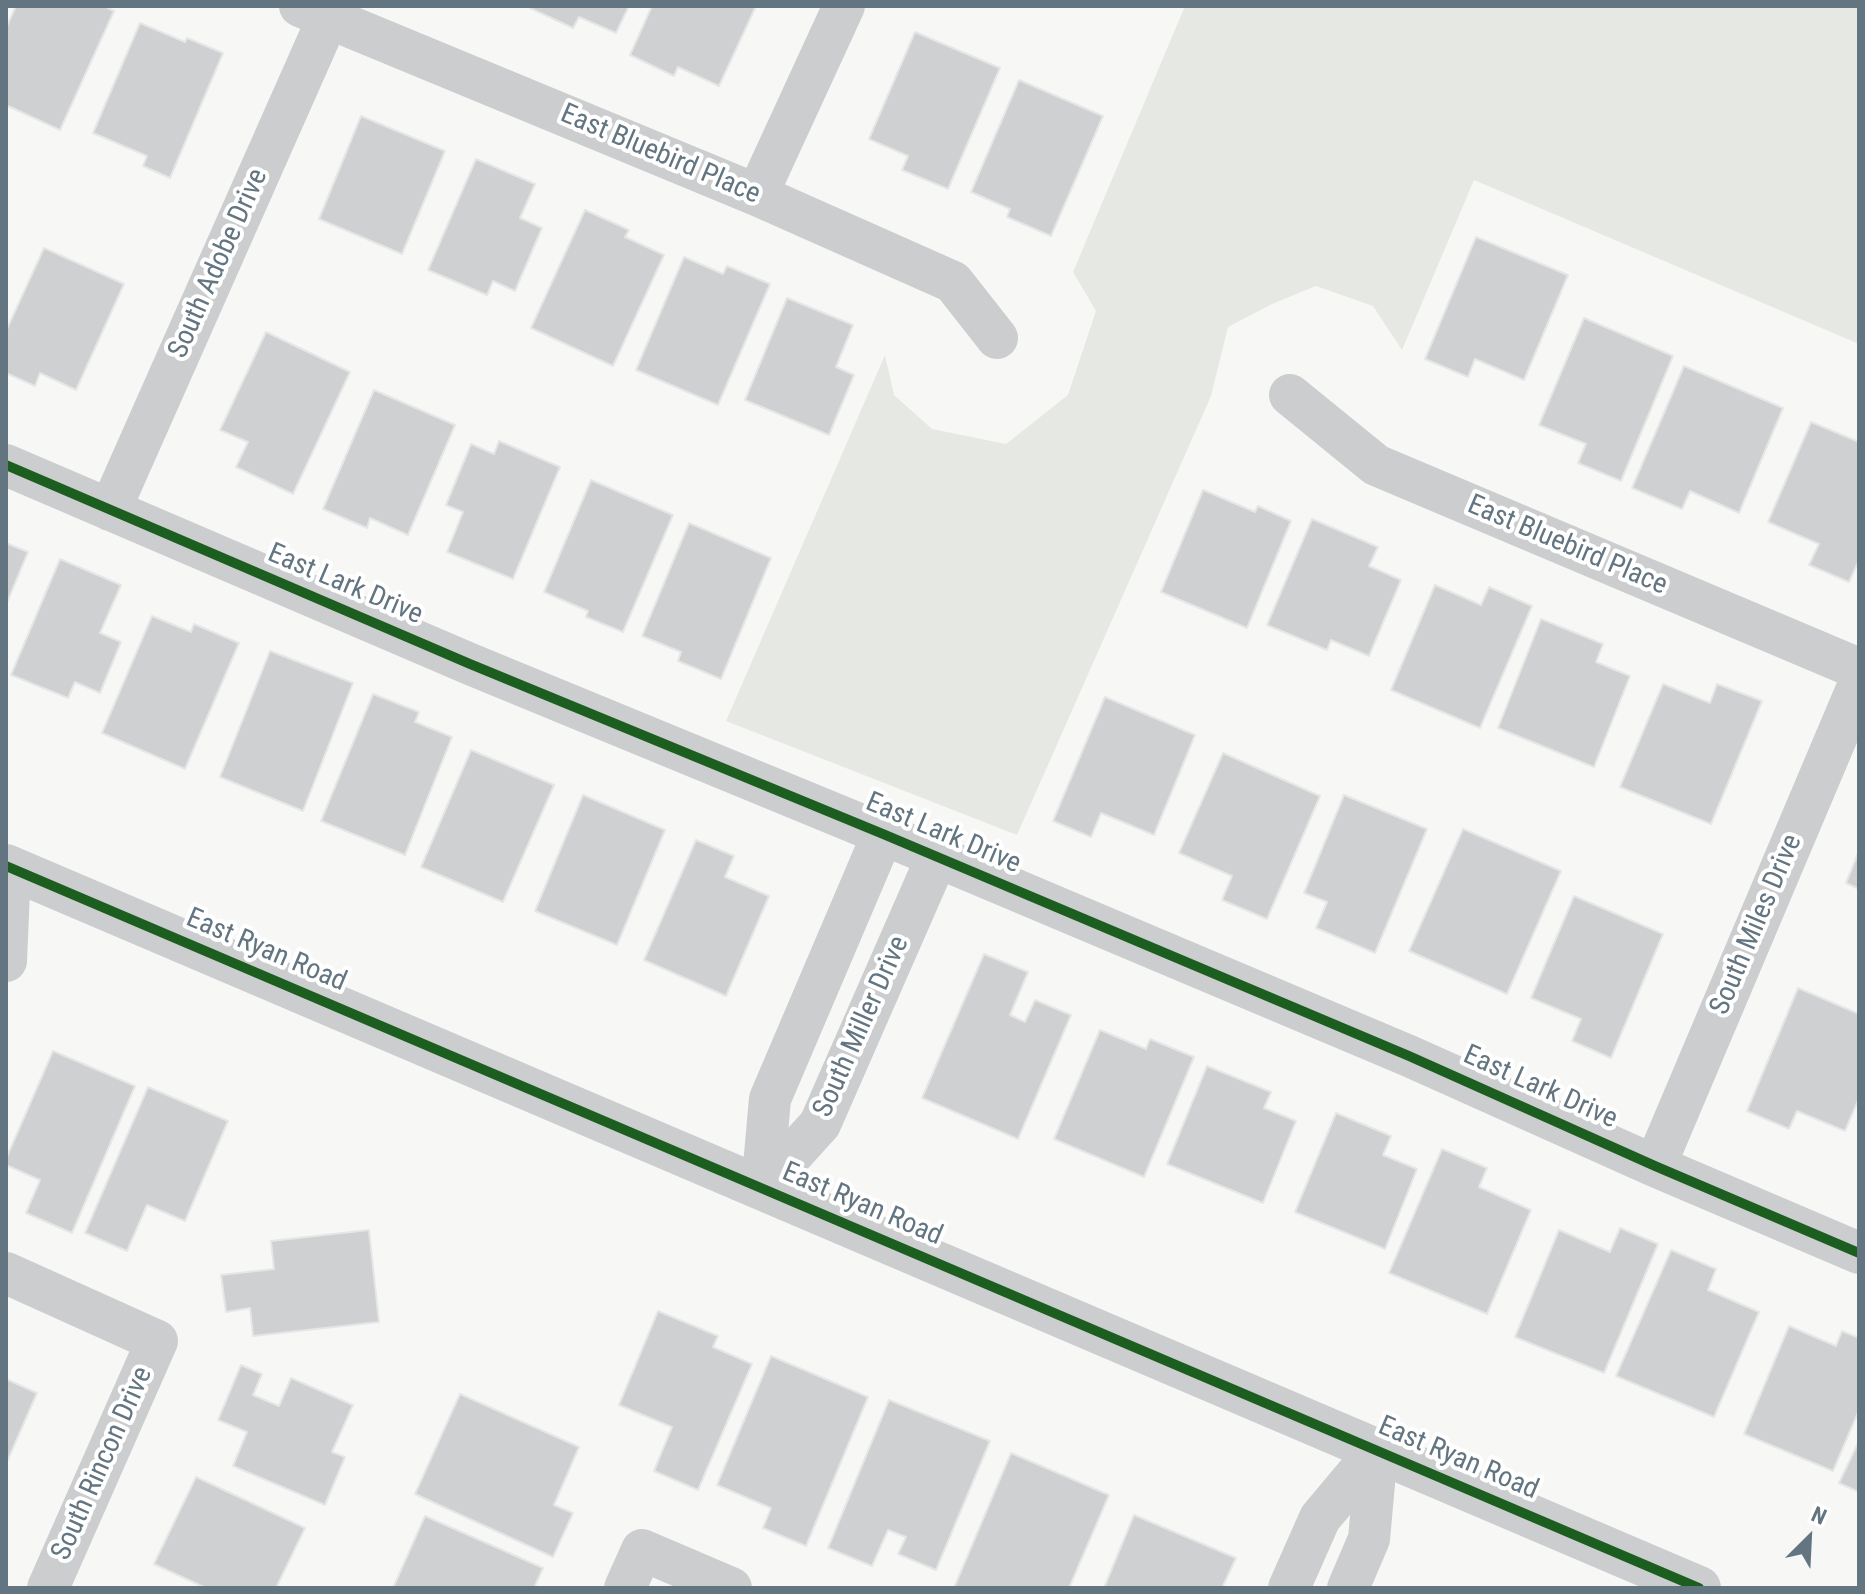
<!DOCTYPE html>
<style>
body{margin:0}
#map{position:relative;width:1865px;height:1594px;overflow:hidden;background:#f7f7f6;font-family:"Roboto Condensed",sans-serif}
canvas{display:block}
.frame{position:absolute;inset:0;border:8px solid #637581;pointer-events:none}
.north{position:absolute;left:1769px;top:1498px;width:80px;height:80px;-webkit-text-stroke:6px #fff;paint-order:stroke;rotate:24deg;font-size:22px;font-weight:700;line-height:32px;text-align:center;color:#637581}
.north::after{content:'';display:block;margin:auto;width:28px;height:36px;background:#637581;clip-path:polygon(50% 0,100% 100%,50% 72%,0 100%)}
</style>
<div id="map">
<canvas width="1865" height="1594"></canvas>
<div class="frame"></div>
<div class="north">N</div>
</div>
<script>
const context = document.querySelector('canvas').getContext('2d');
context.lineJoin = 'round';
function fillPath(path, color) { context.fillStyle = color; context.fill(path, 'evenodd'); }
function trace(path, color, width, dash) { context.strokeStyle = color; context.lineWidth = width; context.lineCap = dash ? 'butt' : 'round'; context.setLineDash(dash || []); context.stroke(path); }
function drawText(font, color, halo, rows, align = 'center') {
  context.font = font + ' "Roboto Condensed",sans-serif'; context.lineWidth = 8; context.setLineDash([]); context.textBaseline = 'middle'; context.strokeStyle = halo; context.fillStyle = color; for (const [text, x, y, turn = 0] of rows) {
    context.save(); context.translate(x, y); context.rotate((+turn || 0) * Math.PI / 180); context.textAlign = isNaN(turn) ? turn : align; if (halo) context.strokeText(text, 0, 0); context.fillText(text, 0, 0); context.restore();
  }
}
fillPath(new Path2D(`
 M 1185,6 L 1859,6 L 1859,344 L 1474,180 L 1402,350 L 1373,306 L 1316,286 L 1272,304 L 1228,327 L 1211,396 L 1017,835 L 726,721 L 885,355 L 894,395 L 932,429 L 1006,444 L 1068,395 L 1096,311 L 1073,272 Z`), '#e6e9e3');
const building = new Path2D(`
 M 16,6 L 104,6 L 114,11 L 60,130 L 6,105 L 6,28 Z
 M 531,6 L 629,6 L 616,33 L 579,17 L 573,28 L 530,8 Z
 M 652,6 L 756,6 L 719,86 L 678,67 L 674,76 L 630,55 Z
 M 140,23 L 185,42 L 187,38 L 223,53 L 170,178 L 143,166 L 147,156 L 93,133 Z
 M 915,32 L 1000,68 L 948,189 L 902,170 L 908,156 L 869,139 Z
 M 1019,80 L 1103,116 L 1051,236 L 1007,217 L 1010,209 L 971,192 Z
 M 361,116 L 445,151 L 402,254 L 319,219 Z
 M 476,159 L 535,184 L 520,218 L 542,228 L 515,291 L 493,281 L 487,295 L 428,270 Z
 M 585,210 L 629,230 L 625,237 L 664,255 L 613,366 L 531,328 Z
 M 1476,237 L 1568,275 L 1524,380 L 1475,359 L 1468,377 L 1425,359 Z
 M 44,248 L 124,284 L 76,390 L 40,373 L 35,386 L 6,373 L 6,331 Z
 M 684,257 L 723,274 L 727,266 L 770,284 L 718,405 L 636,370 Z
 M 787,298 L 853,325 L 836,367 L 854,375 L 829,435 L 745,400 Z
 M 1584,318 L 1673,356 L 1621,481 L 1578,463 L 1586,444 L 1539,425 Z
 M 266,332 L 350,372 L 293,494 L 236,467 L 248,442 L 220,430 Z
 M 1684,366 L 1783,408 L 1739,513 L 1690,491 L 1682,509 L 1632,488 Z
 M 374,390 L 455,425 L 408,535 L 370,518 L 367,528 L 323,509 Z
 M 1811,422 L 1859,442 L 1859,560 L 1849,582 L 1809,565 L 1819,544 L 1768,522 Z
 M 499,441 L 560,467 L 513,579 L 447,552 L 463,512 L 446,505 L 471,444 L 494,454 Z
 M 591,480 L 673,515 L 623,632 L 586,617 L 588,611 L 544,592 Z
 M 1203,490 L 1255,512 L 1258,506 L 1291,521 L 1247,628 L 1161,592 Z
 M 1312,519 L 1378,547 L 1369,566 L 1401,580 L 1369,656 L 1331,640 L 1327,650 L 1267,625 Z
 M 689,523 L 771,558 L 721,679 L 678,661 L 681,652 L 642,636 Z
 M 6,543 L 28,552 L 6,605 Z
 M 60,559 L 121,585 L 100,633 L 121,642 L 100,693 L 75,682 L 68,698 L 11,675 Z
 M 1435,585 L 1481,605 L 1489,587 L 1532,606 L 1480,728 L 1391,690 Z
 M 152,616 L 191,632 L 194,624 L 239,643 L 185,769 L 102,733 Z
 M 1541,619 L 1603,644 L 1596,662 L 1630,676 L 1594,767 L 1498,728 Z
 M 270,651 L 353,683 L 303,811 L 220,777 Z
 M 1663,684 L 1710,703 L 1717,684 L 1762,701 L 1711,824 L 1620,787 Z
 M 373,694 L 419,712 L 415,722 L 452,737 L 405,855 L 321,821 Z
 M 1105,697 L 1195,735 L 1154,835 L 1101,813 L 1091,837 L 1053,821 Z
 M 471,750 L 554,785 L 503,902 L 421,867 Z
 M 1223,753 L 1320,796 L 1267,919 L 1222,900 L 1232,876 L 1179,853 Z
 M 583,795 L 665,830 L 617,945 L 535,911 Z
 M 1344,795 L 1427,829 L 1375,953 L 1316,928 L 1327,902 L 1304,893 Z
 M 1463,829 L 1561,871 L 1507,994 L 1409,951 Z
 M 696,840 L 734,856 L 725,877 L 769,896 L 726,996 L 644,960 Z
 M 1859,851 L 1859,889 L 1846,883 Z
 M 1574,896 L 1663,934 L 1611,1058 L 1572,1041 L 1581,1019 L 1531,998 Z
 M 984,954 L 1028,972 L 1010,1015 L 1025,1022 L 1035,1000 L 1071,1015 L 1018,1139 L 922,1098 Z
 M 1798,988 L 1859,1014 L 1859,1098 L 1845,1131 L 1797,1111 L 1789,1129 L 1747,1111 Z
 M 1100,1030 L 1146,1049 L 1150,1039 L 1194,1057 L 1144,1177 L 1054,1139 Z
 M 53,1051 L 135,1086 L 72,1233 L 26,1213 L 40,1180 L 6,1165 L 6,1159 Z
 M 1207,1066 L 1271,1092 L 1264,1108 L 1296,1121 L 1263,1203 L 1167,1164 Z
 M 148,1087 L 228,1121 L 185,1221 L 147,1205 L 127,1251 L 85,1233 Z
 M 1336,1113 L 1391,1136 L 1383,1155 L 1417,1169 L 1385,1249 L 1295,1212 Z
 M 1442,1149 L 1487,1168 L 1479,1187 L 1531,1210 L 1487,1314 L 1389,1273 Z
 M 1620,1228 L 1658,1244 L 1604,1373 L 1515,1337 L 1559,1230 L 1610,1252 Z
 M 369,1230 L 379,1322 L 253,1336 L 250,1308 L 226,1312 L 221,1275 L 274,1269 L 271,1241 Z
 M 1671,1250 L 1716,1269 L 1708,1290 L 1759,1312 L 1714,1417 L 1616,1376 Z
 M 658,1311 L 718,1336 L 713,1347 L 752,1364 L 698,1490 L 654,1471 L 672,1427 L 619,1405 Z
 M 1789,1326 L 1836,1346 L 1842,1331 L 1859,1338 L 1859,1410 L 1833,1471 L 1744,1434 Z
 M 771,1356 L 868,1397 L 806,1546 L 763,1528 L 771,1508 L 717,1485 Z
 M 241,1365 L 262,1374 L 253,1395 L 279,1406 L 291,1378 L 353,1405 L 332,1452 L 345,1457 L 325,1505 L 233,1466 L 247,1432 L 218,1420 Z
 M 6,1379 L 37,1393 L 6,1464 Z
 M 460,1394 L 579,1447 L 554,1505 L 573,1513 L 553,1557 L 415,1494 Z
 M 889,1400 L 990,1441 L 936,1570 L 898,1554 L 906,1537 L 888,1530 L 872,1566 L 828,1548 Z
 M 1859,1441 L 1859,1492 L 1839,1483 Z
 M 1011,1453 L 1109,1495 L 1069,1588 L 954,1588 Z
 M 196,1477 L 305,1528 L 276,1588 L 206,1588 L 154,1564 Z
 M 1134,1515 L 1236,1558 L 1222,1588 L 1104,1588 Z
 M 425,1516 L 543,1568 L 534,1588 L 393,1588 Z`);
fillPath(building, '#ced0d1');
trace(building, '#e6e6e6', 2);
trace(new Path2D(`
 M 300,6 L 757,195 L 953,282 L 997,338
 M 757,195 L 844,6
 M 1290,395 L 1376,465 L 1859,669
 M 6,465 L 470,664 L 883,834 L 1409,1056 L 1655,1166 L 1859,1253
 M 110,510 L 328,18
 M 6,961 L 10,867
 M 1655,1166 L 1859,684
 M 762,1188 L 820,1124 L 937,857
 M 762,1188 L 770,1099 L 883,834
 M 6,1273 L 157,1341 L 48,1588
 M 625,1588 L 642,1550 L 731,1588
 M 1289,1588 L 1320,1518 L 1377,1450
 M 1348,1588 L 1369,1539 L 1377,1450`), '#cccdce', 42);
trace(new Path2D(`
 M 6,866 L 1699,1588`), '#cccdce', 44);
trace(new Path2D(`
 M 6,465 L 470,664 L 883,834 L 1409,1056 L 1655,1166 L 1859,1253
 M 6,866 L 1699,1588`), '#1b5e20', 10);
drawText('28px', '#637581', '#fff', [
 ["East Bluebird Place",660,155,23],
 ["South Adobe Drive",219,264,-66],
 ["East Bluebird Place",1567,546,23],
 ["East Lark Drive",345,585,23],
 ["East Lark Drive",943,834,23],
 ["South Miles Drive",1757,925,-67],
 ["East Ryan Road",266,951,23],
 ["South Miller Drive",862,1027,-66],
 ["East Lark Drive",1540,1088,24],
 ["East Ryan Road",862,1205,23],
 ["East Ryan Road",1458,1459,23],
 ["South Rincon Drive",103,1464,-66]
]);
</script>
